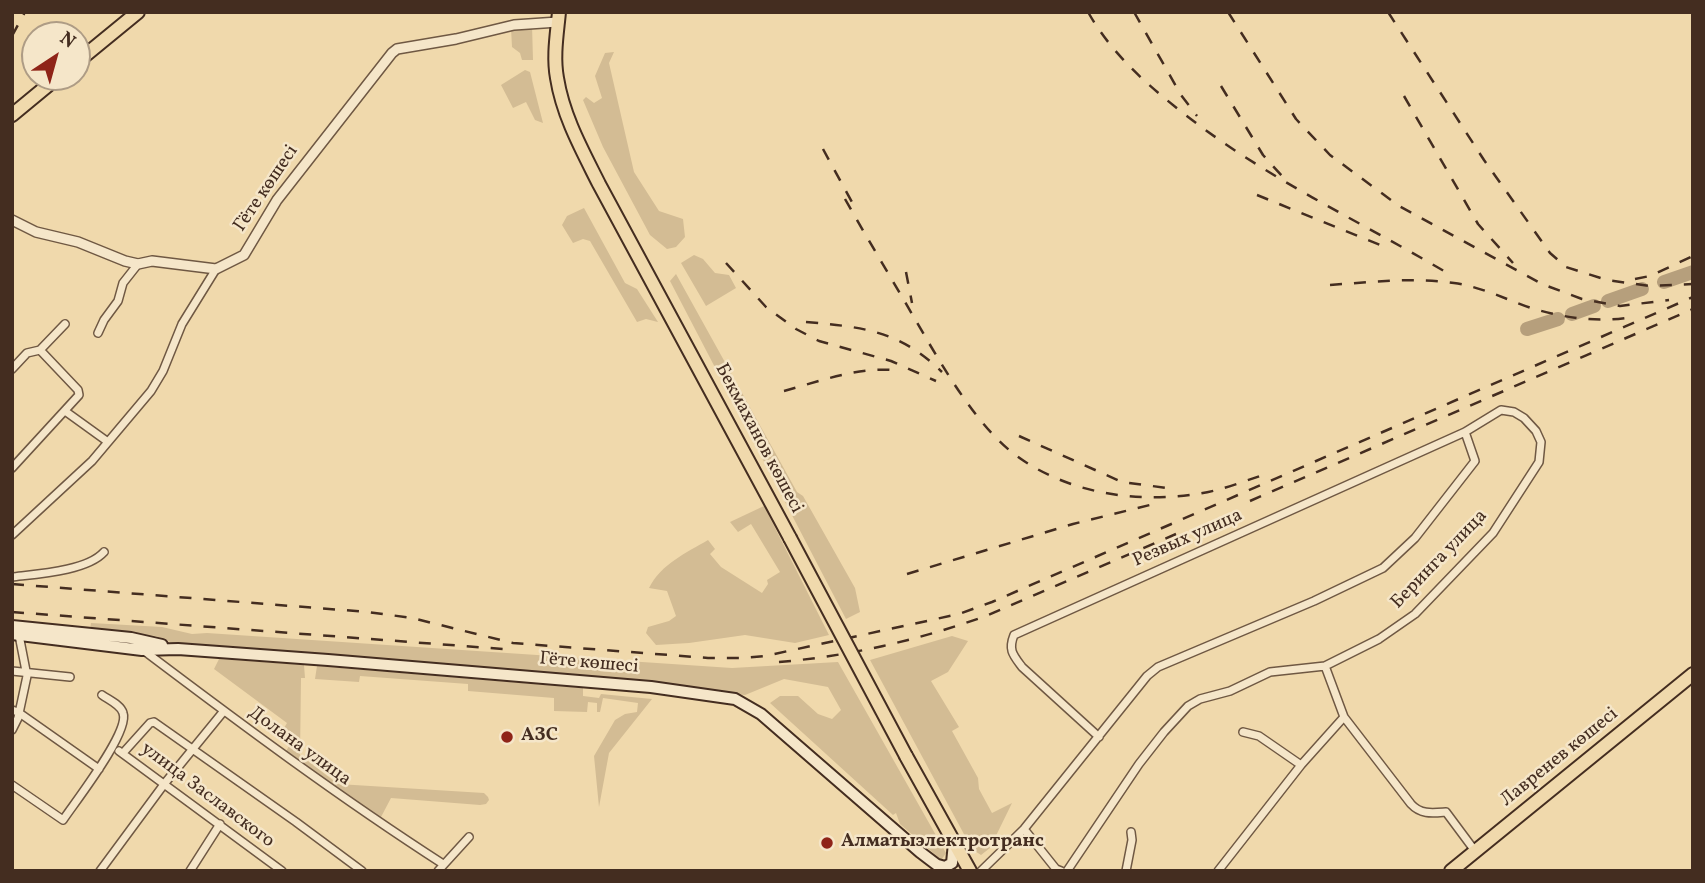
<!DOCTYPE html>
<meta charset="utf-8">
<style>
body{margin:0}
#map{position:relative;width:1705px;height:883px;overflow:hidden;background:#f0d9ac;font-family:Vollkorn,serif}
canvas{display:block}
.frame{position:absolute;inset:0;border:14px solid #442d20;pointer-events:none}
.north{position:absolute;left:21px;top:21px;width:70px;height:70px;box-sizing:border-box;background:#f5e6c9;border:2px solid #ae9c85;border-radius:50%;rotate:36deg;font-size:19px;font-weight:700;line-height:28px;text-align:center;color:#442d20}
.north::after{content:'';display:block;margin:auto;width:24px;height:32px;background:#8f2418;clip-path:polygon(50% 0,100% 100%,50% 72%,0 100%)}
</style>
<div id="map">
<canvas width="1705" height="883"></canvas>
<div class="frame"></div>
<div class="north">N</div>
</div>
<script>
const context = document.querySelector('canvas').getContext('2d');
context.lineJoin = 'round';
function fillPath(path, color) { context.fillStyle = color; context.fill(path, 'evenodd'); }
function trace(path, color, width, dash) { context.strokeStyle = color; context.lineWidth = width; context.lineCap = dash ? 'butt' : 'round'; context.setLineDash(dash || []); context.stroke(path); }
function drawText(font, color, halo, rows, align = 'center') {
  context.font = font + ' Vollkorn,serif'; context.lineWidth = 5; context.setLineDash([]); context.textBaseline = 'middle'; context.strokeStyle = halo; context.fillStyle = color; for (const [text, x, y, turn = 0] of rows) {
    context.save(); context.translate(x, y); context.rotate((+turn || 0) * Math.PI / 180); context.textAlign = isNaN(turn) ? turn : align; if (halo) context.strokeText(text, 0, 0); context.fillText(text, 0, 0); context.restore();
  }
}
fillPath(new Path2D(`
 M 532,25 L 533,60 L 522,60 L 520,53 L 512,47 L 511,28 Z
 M 614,52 L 609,63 L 634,172 L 659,211 L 683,219 L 685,237 L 676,247 L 667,249 L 650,235 L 603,147 L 583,100 L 586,97 L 594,103 L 602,98 L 595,76 L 605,53 Z
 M 525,70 L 530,72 L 543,123 L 535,120 L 526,102 L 513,108 L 501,85 Z
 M 584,208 L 625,283 L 637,289 L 658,322 L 646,319 L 637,322 L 590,241 L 583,239 L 573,243 L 562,225 L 567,216 Z
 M 694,255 L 703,259 L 715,273 L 729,275 L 736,288 L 706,306 L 681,263 Z
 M 676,274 L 797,492 L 803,496 L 855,588 L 860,612 L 846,619 L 670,281 Z
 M 764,506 L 829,635 L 795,643 L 745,635 L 689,643 L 656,645 L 646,633 L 648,627 L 669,621 L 676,616 L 667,591 L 649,588 C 661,564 686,553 708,540 L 715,549 L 710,554 L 721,567 L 762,593 L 768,584 L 767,580 L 780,572 L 751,524 L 738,532 L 730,522 Z
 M 91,623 L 162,627 L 192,634 L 207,633 L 732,668 L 838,662 L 946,853 L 942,859 L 939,858 L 900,824 L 896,813 L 893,815 L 770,703 L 780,696 L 798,696 L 818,714 L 832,719 L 841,710 L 828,687 L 784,679 L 745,695 L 175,644 L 156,636 L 90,630 Z
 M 952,636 L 968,641 L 948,672 L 931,681 L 959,727 L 952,731 L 978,778 L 979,789 L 992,813 L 1012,803 L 990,848 L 981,855 L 972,849 L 870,660 Z
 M 219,659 L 304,665 L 305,678 L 301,678 L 300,755 L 338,784 L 484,793 L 488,797 L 489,800 L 486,804 L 480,805 L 391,798 L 381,817 L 367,817 L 291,764 L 285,753 L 292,741 L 281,733 L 287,723 L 214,669 Z
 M 317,666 L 583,688 L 583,696 L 599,698 L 601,694 L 652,699 L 609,753 L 599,807 L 594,756 L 615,720 L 625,714 L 637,712 L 638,703 L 603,698 L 600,712 L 597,712 L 597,703 L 588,702 L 587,712 L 554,711 L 554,698 L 468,691 L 468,684 L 360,676 L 359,682 L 315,679 Z`), '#d3bc94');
trace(new Path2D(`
 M 1664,282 L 1693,272
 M 1608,301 L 1642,289
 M 1572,314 L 1594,306
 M 1527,329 L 1558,319`), '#b69f7c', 14);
const minor = new Path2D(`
 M 98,333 L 104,320 L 118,301 L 123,283 L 138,264
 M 12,369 L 27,353 L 40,350 L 65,324
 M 65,411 L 108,442
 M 12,468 L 79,395 L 78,390 L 40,350
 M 12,535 L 92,461 L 151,391 L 163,371 L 182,324 L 216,269
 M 12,577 C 37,574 87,571 104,552
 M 143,650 C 241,724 339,797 443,864
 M 1325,666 L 1344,717 L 1411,804 C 1421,815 1433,813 1446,812 L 1475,851
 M 12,671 L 70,677
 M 12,710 L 18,712 L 99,769
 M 12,730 L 18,718 L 27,676 L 19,635
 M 1243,732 L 1259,736 L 1301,765
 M 119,751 L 282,871
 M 123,753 L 150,723 L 154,722 L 296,822 L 362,871
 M 12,785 L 63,820 C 75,802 130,732 123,713 C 121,705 109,700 102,695
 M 1024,829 L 1056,869 L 1061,871
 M 100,871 L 165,783 L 223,712
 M 190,871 L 220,824
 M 438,871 L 469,837
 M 981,871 L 1024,829 L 1147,676 L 1158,667 L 1314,601 L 1383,568 L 1415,538 L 1475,461 L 1465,432
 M 1067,871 L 1139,764 L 1164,732 L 1188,706 L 1200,699 L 1230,691 L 1270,672 L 1325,666 L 1379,639 L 1415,614 L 1493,533 L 1539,462 L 1541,442 L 1536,431 L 1524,418 L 1514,412 L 1501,410 L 1465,432 L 1014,635 C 1008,650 1013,655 1022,667 L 1099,737
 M 1126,871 L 1132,840 L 1131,832
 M 1218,871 L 1301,765 L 1344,717`);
const tertiary = new Path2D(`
 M 12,220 L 36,232 L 78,242 L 125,261 L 138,264 L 152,261 L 216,269 L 244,255 L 277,200 L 392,53 L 397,49 L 456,39 L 514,25 L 558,22`);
const secondary = new Path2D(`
 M 12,626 L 131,638 L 162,645
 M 12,634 L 142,650 L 178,649 L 328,660 L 651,687 L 735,699 L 761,714 L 920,852 L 945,871
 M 938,865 L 945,867 L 952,863 L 954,843`);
const primary = new Path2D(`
 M 559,12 C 557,34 553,56 557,78 C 563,116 582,150 599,184 L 790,538
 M 77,62 L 138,12
 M 12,115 L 58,77
 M 906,756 L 970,871
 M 1451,871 L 1693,674`);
trace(minor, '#6f5843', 10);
trace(tertiary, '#6f5843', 12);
trace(secondary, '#442d20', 14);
trace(primary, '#442d20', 16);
trace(minor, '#f5e6c9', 7);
trace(tertiary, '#f5e6c9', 9);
trace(secondary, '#f5e6c9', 10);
trace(primary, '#f0d9ac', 12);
trace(new Path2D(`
 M 1088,12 C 1112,54 1145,83 1183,113 C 1267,179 1358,220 1449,274
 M 1134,12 L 1181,95 L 1197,116
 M 1228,12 L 1296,119 L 1330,155 L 1399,206 L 1542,284 L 1582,299 L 1620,306 L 1669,300
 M 1388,12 L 1484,160 L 1550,253 L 1566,267 L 1607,280 L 1650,286 L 1693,284
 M 12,36 L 25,12
 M 1221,86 L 1263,155 L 1282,176
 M 1404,96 L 1478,224 L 1513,263
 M 823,149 L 853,204
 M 1257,195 L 1390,249
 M 845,199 C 867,238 890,276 912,314 C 939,360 978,432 1024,461 C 1074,494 1138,503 1197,494 C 1219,491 1242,482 1263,475
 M 726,263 L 766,307 L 796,329 L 819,341 L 891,361 L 936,381
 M 906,272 L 912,303
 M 1635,279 L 1650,276 L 1693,256
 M 1330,285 C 1372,282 1413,277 1454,283 C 1482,287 1505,299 1531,308 C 1564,318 1599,323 1632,317
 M 806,322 C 862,327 899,330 942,372
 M 784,391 C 821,381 862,365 901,371
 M 1019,436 L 1122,482 L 1167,488
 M 1250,501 L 1693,309
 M 907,574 L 1073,524 L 1158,503
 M 12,584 L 368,612 L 412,618 L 513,643 L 708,658 L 741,658 L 765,656 L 959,614 L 992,602 L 1693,297
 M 12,612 L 503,649
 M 779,662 C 851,656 918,640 986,616 L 1176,534`), '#442d20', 2.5, [12, 12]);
const primaryBridge = new Path2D(`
 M 790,538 L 906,756`);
trace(primaryBridge, '#442d20', 16, []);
trace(primaryBridge, '#f0d9ac', 12);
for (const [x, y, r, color] of [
 [507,737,7,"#8f2418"],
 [827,843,7,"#8f2418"]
]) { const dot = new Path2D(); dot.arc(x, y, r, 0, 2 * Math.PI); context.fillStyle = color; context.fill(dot); trace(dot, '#f5e6c9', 2.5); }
drawText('19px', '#442d20', '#f5e6c9', [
 ["Гёте көшесі",267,189,-56],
 ["Бекмаханов көшесі",758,439,62],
 ["Резвых улица",1188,539,-24],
 ["Беринга улица",1440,560,-46],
 ["Гёте көшесі",589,664,5],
 ["Долана улица",299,747,36],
 ["Лавренев көшесі",1560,758,-39],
 ["улица Заславского",207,796,37]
]);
drawText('bold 19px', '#442d20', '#f5e6c9', [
 ["АЗС",521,737],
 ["Алматыэлектротранс",841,843]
], 'left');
</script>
